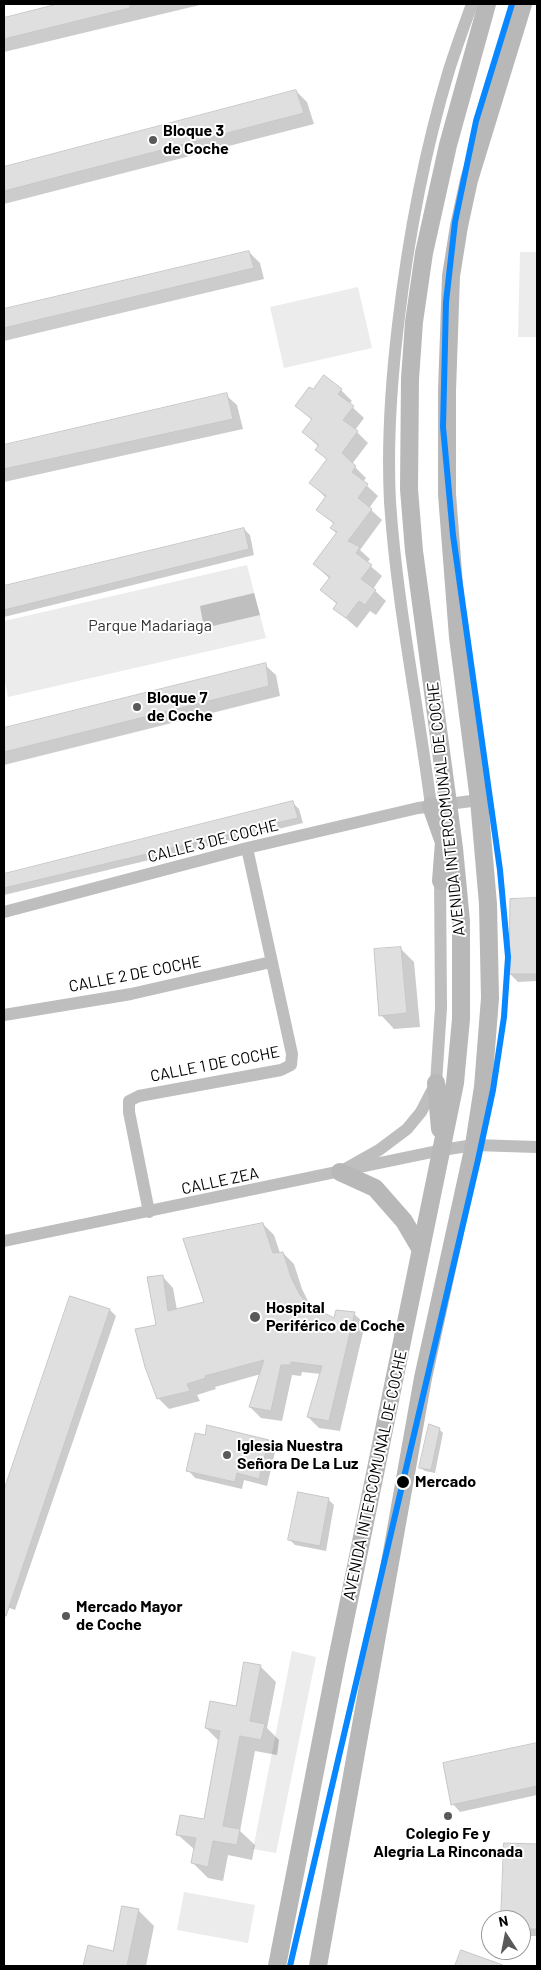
<!DOCTYPE html>
<meta charset="utf-8">
<style>
body{margin:0}
#map{position:relative;width:541px;height:1970px;overflow:hidden;background:#fff;font-family:Barlow,sans-serif}
canvas{display:block}
.frame{position:absolute;inset:0;border:5px solid #000;pointer-events:none}
.north{position:absolute;left:481px;top:1910px;width:50px;height:50px;box-sizing:border-box;background:#fff;border:1px solid #999;border-radius:50%;rotate:349deg;font-size:14px;font-weight:700;line-height:20px;text-align:center;color:#000}
.north::after{content:'';display:block;margin:auto;width:18px;height:22px;background:#595959;clip-path:polygon(50% 0,100% 100%,50% 72%,0 100%)}
</style>
<div id="map">
<canvas width="541" height="1970"></canvas>
<div class="frame"></div>
<div class="north">N</div>
</div>
<script>
const context = document.querySelector('canvas').getContext('2d');
context.lineJoin = 'round';
function fillPath(path, color) { context.fillStyle = color; context.fill(path, 'evenodd'); }
function trace(path, color, width, dash) { context.strokeStyle = color; context.lineWidth = width; context.lineCap = dash ? 'butt' : 'round'; context.setLineDash(dash || []); context.stroke(path); }
function drawText(font, color, halo, rows, align = 'center') {
  context.font = font + ' Barlow,sans-serif'; context.lineWidth = 4; context.setLineDash([]); context.textBaseline = 'middle'; context.strokeStyle = halo; context.fillStyle = color; for (const [text, x, y, turn = 0] of rows) {
    context.save(); context.translate(x, y); context.rotate((+turn || 0) * Math.PI / 180); context.textAlign = isNaN(turn) ? turn : align; if (halo) context.strokeText(text, 0, 0); context.fillText(text, 0, 0); context.restore();
  }
}
fillPath(new Path2D(`
 M 520,252 L 537,252 L 537,337 L 518,337 Z
 M 358,287 L 372,348 L 284,368 L 270,307 Z
 M 247,565 L 266,638 L 8,697 L 4,677 L 4,621 Z
 M 292,1651 L 316,1657 L 276,1853 L 253,1849 Z
 M 184,1892 L 255,1905 L 248,1943 L 177,1930 Z`), '#ececec');
fillPath(new Path2D(`
 M 254,593 L 260,615 L 204,628 L 200,606 Z`), '#bfbfbf');
fillPath(new Path2D(`
 M 63,4 L 204,4 L 4,52 L 4,19 Z
 M 296,91 L 307,102 L 314,124 L 4,204 L 4,168 Z
 M 249,252 L 260,263 L 264,279 L 4,341 L 4,310 Z
 M 341,390 L 352,401 L 349,404 L 364,418 L 355,430 L 368,443 L 352,464 L 366,478 L 363,482 L 378,496 L 369,508 L 382,520 L 360,550 L 370,559 L 367,563 L 382,576 L 373,589 L 386,601 L 376,615 L 370,611 L 357,628 L 335,609 L 338,605 L 321,590 L 330,579 L 314,564 L 337,534 L 331,528 L 334,524 L 318,510 L 326,498 L 311,483 L 328,461 L 317,450 L 319,447 L 303,432 L 312,420 L 296,406 L 313,391 Z
 M 226,395 L 237,405 L 243,429 L 4,482 L 4,447 Z
 M 244,529 L 250,535 L 254,555 L 4,617 L 4,587 Z
 M 265,665 L 276,675 L 280,696 L 4,765 L 4,729 Z
 M 293,803 L 299,809 L 303,823 L 4,895 L 4,876 Z
 M 511,900 L 537,900 L 537,981 L 518,982 L 510,974 Z
 M 400,948 L 414,962 L 420,1027 L 394,1029 L 381,1015 Z
 M 263,1224 L 274,1235 L 280,1253 L 283,1253 L 294,1264 L 302,1289 L 311,1307 L 335,1320 L 354,1314 L 365,1324 L 340,1431 L 319,1428 L 308,1417 L 321,1374 L 302,1372 L 301,1376 L 292,1375 L 282,1421 L 261,1418 L 250,1407 L 261,1374 L 215,1387 L 216,1389 L 197,1395 L 200,1401 L 169,1409 L 158,1398 L 158,1326 L 163,1277 L 173,1288 L 177,1310 L 206,1303 Z
 M 71,1297 L 110,1310 L 116,1316 L 15,1610 L 4,1606 L 4,1494 Z
 M 439,1429 L 443,1433 L 435,1473 L 425,1471 L 421,1468 Z
 M 268,1441 L 276,1448 L 267,1486 L 244,1480 L 242,1489 L 195,1478 L 188,1470 Z
 M 328,1499 L 334,1505 L 326,1551 L 295,1545 L 289,1539 Z
 M 260,1666 L 276,1682 L 267,1728 L 279,1740 L 277,1755 L 255,1751 L 240,1831 L 255,1845 L 252,1860 L 228,1855 L 223,1881 L 208,1878 L 193,1863 L 195,1850 L 177,1834 L 205,1821 L 220,1742 L 206,1728 L 237,1708 Z
 M 537,1745 L 537,1795 L 460,1812 L 453,1804 L 444,1764 Z
 M 505,1844 L 537,1845 L 537,1936 L 521,1936 L 521,1920 L 502,1920 Z
 M 138,1910 L 154,1926 L 146,1966 L 85,1966 L 89,1947 L 114,1952 Z`), '#0003');
const building = new Path2D(`
 M 58,4 L 130,4 L 130,8 L 4,39 L 4,18 Z
 M 296,90 L 304,113 L 4,191 L 4,167 Z
 M 249,251 L 254,268 L 4,328 L 4,309 Z
 M 324,375 L 342,389 L 338,394 L 354,406 L 343,420 L 358,431 L 342,453 L 356,466 L 352,472 L 368,484 L 358,498 L 372,509 L 348,541 L 360,547 L 356,553 L 372,565 L 361,579 L 376,590 L 365,605 L 359,601 L 346,618 L 333,609 L 337,603 L 320,590 L 330,577 L 313,564 L 337,532 L 330,528 L 334,523 L 316,510 L 326,496 L 309,483 L 327,459 L 315,450 L 319,445 L 302,432 L 312,419 L 295,406 L 309,387 L 313,389 Z
 M 227,393 L 233,419 L 4,469 L 4,445 Z
 M 244,528 L 249,549 L 4,610 L 4,586 Z
 M 266,663 L 269,686 L 4,752 L 4,728 Z
 M 293,801 L 298,818 L 4,888 L 4,874 Z
 M 537,898 L 537,974 L 509,974 L 510,899 Z
 M 401,947 L 407,1013 L 379,1016 L 374,949 Z
 M 263,1223 L 273,1253 L 283,1252 L 291,1277 L 300,1295 L 309,1305 L 334,1318 L 336,1310 L 355,1312 L 329,1421 L 307,1417 L 322,1366 L 291,1362 L 291,1365 L 281,1365 L 271,1411 L 249,1407 L 264,1360 L 205,1376 L 206,1378 L 187,1384 L 190,1391 L 157,1399 L 145,1367 L 135,1329 L 156,1325 L 147,1277 L 163,1275 L 168,1311 L 204,1302 L 183,1239 Z
 M 70,1296 L 110,1309 L 6,1616 L 4,1616 L 4,1490 Z
 M 429,1424 L 440,1428 L 431,1470 L 419,1468 Z
 M 207,1425 L 269,1440 L 259,1479 L 237,1473 L 235,1482 L 186,1471 L 195,1433 L 205,1435 Z
 M 298,1492 L 329,1498 L 320,1546 L 288,1540 Z
 M 244,1662 L 261,1665 L 250,1721 L 265,1724 L 261,1740 L 240,1736 L 223,1826 L 240,1829 L 237,1845 L 213,1841 L 208,1867 L 191,1863 L 196,1838 L 176,1835 L 180,1815 L 204,1819 L 220,1731 L 205,1728 L 210,1701 L 236,1706 Z
 M 537,1743 L 537,1786 L 451,1805 L 443,1763 Z
 M 504,1843 L 537,1844 L 537,1929 L 521,1929 L 521,1920 L 501,1920 Z
 M 122,1906 L 139,1909 L 127,1966 L 83,1966 L 88,1945 L 113,1951 Z
 M 461,1950 L 503,1965 L 503,1966 L 455,1966 Z`);
fillPath(building, '#dfdfdf');
trace(building, '#c7c7c7', 1);
trace(new Path2D(`
 M 432,813 C 419,710 397,606 390,502 C 387,443 391,384 398,325 C 408,239 424,153 449,70 C 456,48 464,26 472,4
 M 4,912 L 247,848 L 418,808 L 479,800
 M 4,1015 L 131,994 L 271,962
 M 340,1172 L 379,1150 L 407,1129 L 421,1112 L 436,1083 L 441,1008 L 440,873
 M 149,1212 L 129,1112 L 129,1101 L 139,1096 L 281,1070 L 291,1065 L 292,1054 L 247,848
 M 4,1241 L 442,1150 L 474,1145 L 537,1147`), '#bebebe', 12);
trace(new Path2D(`
 M 431,806 L 446,848
 M 441,881 L 444,842
 M 436,1083 L 440,1129
 M 340,1172 L 375,1188 L 404,1221 L 421,1250
 M 277,1966 L 336,1664 L 455,1083 L 461,1019 L 461,921 L 454,848 L 414,551 L 409,489 L 410,379 L 414,322 L 424,253 L 448,145 L 487,4
 M 318,1966 L 423,1378 L 474,1145 L 483,1087 L 490,998 L 488,904 L 479,800 L 458,637 L 447,494 L 447,391 L 451,276 L 459,226 L 469,180 L 523,4`), '#b8b8b8', 18);
trace(new Path2D(`
 M 290,1966 L 478,1160 L 493,1090 L 504,1017 L 508,957 L 500,870 L 453,535 L 443,427 L 446,302 L 455,222 L 476,121 L 512,4`), '#0887ff', 6);
for (const [x, y, r, color] of [
 [153,140,5,"#595959"],
 [137,707,5,"#595959"],
 [255,1317,6,"#595959"],
 [227,1455,5,"#595959"],
 [403,1482,7,"#000"],
 [66,1616,5,"#595959"],
 [448,1816,5,"#595959"]
]) { const dot = new Path2D(); dot.arc(x, y, r, 0, 2 * Math.PI); context.fillStyle = color; context.fill(dot); trace(dot, '#fff', 2); }
drawText('bold 16px', '#000', '#fff', [
 ["Bloque 3",163,131],
 ["de Coche",163,149],
 ["Bloque 7",147,698],
 ["de Coche",147,716],
 ["Hospital",266,1308],
 ["Periférico de Coche",266,1326],
 ["Iglesia Nuestra",237,1446],
 ["Señora De La Luz",237,1464],
 ["Mercado Mayor",76,1607],
 ["de Coche",76,1625],
 ["Colegio Fe y",448,1834,"center"],
 ["Alegria La Rinconada",448,1852,"center"]
], 'left');
drawText('16px', '#333', '#fff', [
 ["Parque Madariaga",150,626]
]);
drawText('16px', '#000', '#fff', [
 ["AVENIDA INTERCOMUNAL DE COCHE",446,809,-96],
 ["CALLE 3 DE COCHE",213,841,-14],
 ["CALLE 2 DE COCHE",135,974,-11],
 ["CALLE 1 DE COCHE",215,1064,-11],
 ["CALLE ZEA",220,1181,-12],
 ["AVENIDA INTERCOMUNAL DE COCHE",375,1475,-78]
]);
drawText('bold 16px', '#000', '#fff', [
 ["Mercado",415,1482]
], 'left');
</script>
